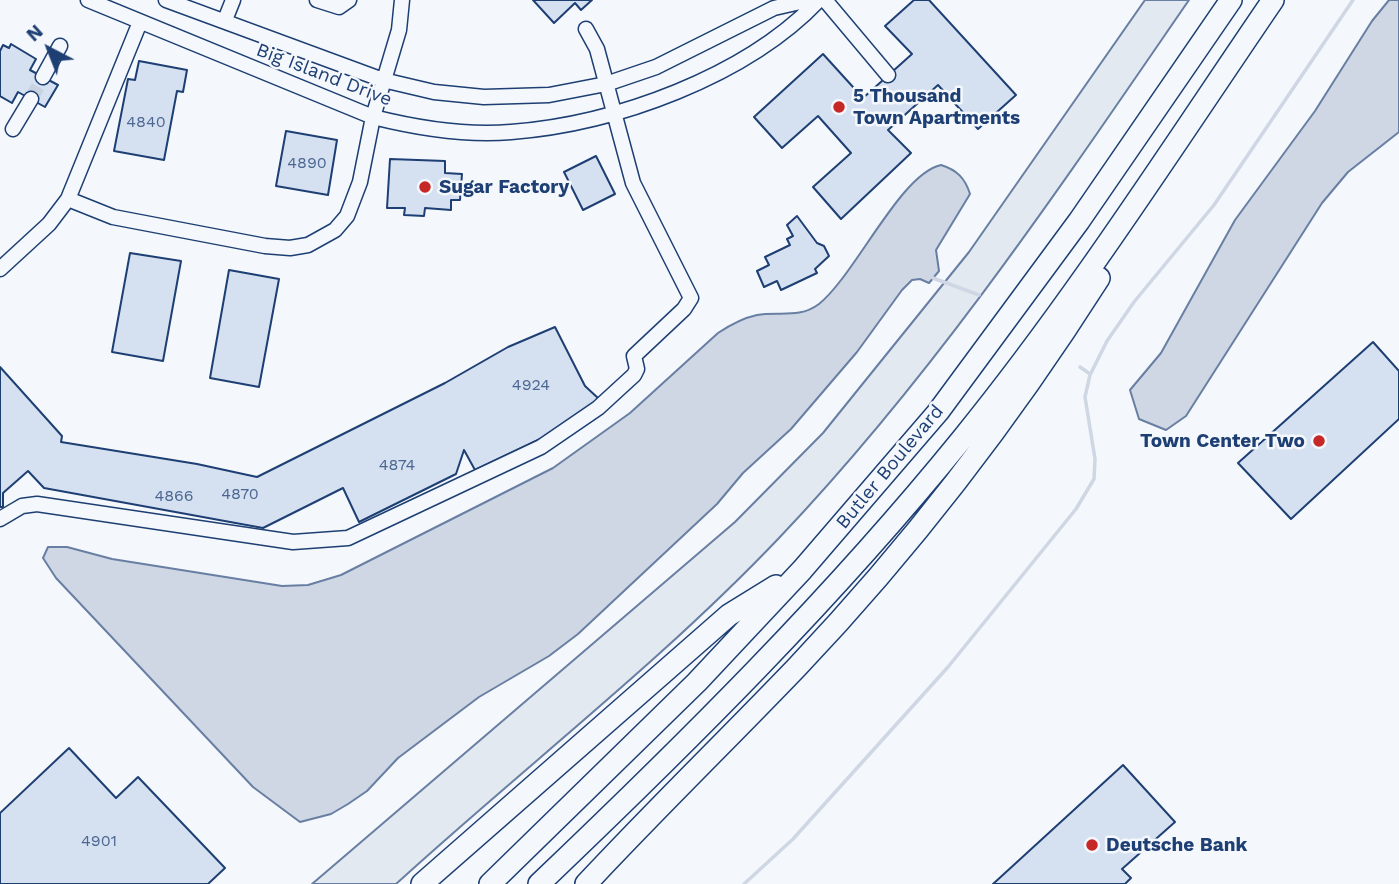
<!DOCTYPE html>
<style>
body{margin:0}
#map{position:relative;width:1399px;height:884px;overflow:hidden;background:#f4f7fb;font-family:"Work Sans",sans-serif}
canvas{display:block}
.north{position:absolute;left:14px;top:14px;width:70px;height:70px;-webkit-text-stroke:5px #f4f7fb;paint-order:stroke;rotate:318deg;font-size:19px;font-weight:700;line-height:28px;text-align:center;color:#1d3f73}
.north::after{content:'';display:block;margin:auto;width:24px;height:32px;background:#1d3f73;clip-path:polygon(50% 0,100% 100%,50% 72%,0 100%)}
</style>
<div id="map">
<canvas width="1399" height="884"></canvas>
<div class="north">N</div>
</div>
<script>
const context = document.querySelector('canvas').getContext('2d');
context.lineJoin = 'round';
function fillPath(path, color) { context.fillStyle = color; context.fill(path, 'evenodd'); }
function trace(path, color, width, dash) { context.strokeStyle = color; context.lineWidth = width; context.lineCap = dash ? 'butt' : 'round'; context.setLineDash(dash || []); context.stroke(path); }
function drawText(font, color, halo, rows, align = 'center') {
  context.font = font + ' "Work Sans",sans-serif'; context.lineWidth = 5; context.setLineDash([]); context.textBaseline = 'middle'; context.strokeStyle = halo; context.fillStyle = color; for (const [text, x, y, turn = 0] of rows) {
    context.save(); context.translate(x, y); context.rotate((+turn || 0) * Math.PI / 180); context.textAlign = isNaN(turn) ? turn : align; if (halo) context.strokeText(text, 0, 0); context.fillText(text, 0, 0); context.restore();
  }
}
const green = new Path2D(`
 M 1145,0 L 1189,0 C 1061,186 935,374 779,538 C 660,663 523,768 396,884 L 312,884 L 735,522 L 823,433 L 969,252 Z`);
fillPath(green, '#e3e9f0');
trace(green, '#687fa3', 2);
const water = new Path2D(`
 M 1389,0 L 1399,0 L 1399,132 L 1348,172 L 1322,203 L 1186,416 L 1166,430 L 1139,419 L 1130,390 L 1161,353 L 1235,220 L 1315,111 L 1372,21 Z
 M 941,165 C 957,170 965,178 970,194 L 936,250 L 939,271 L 929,283 L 920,279 L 912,280 L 902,290 L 857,352 L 791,429 L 743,473 L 717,504 L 578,634 L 549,656 L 479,697 L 398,758 L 367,791 L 348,804 L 331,814 L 300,822 L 253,787 L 56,578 L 43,558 L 48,547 L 67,547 L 112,559 L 282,586 L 308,585 L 341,575 L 553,468 L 630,413 L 718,333 C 730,325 743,318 757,315 C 779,311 799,319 819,304 C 856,274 900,174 941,165 Z`);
fillPath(water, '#cfd7e4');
trace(water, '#687fa3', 2);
trace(new Path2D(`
 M 933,278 L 979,295
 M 1080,367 L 1090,374
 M 744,884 L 793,839 L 948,667 L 1076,509 L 1094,479 L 1095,459 L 1085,397 L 1090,375 L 1107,341 L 1134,302 L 1214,205 L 1353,0`), '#cfd7e4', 3.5);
const building = new Path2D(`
 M 533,0 L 592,0 L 581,10 L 575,3 L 554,23 Z
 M 914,0 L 929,0 L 1016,95 L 978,129 L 938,85 L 888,130 L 911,153 L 841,219 L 813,187 L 851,153 L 818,116 L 782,148 L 754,117 L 823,54 L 863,98 L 912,54 L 885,26 Z
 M 11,44 L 36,59 L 30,70 L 58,85 L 45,107 L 18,92 L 12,103 L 0,96 L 0,51 L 3,45 L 9,48 Z
 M 139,61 L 187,70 L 183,92 L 177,91 L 164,160 L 114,151 L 128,79 L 135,80 Z
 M 286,131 L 337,140 L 328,195 L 276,186 Z
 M 596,156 L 615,194 L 583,210 L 564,172 Z
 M 390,159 L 445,161 L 445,173 L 462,174 L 460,200 L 451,200 L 451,210 L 425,208 L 424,216 L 404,215 L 405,208 L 387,208 Z
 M 797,216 L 817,243 L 824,246 L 829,256 L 815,269 L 817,273 L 781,290 L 777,281 L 764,287 L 757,271 L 769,265 L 765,257 L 790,245 L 787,239 L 793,236 L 787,225 Z
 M 130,253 L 181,261 L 163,361 L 112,352 Z
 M 229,270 L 279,279 L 259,387 L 210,378 Z
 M 555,327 L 585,386 L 599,399 L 559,430 L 475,470 L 464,450 L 456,474 L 359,522 L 343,488 L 263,528 L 44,488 L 28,471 L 3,493 L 3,507 L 0,507 L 0,367 L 62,436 L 61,442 L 197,464 L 257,477 L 445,383 L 508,347 Z
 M 1373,342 L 1399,371 L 1399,419 L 1291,519 L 1238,463 Z
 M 69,748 L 116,798 L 138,777 L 225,868 L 208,884 L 0,884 L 0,813 Z
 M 1123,765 L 1175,822 L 1122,869 L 1131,878 L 1125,884 L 993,884 Z`);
fillPath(building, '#d5e0f0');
trace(building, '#1d3f73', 2);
trace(new Path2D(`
 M 31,99 L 43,77`), '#c9d2e0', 14, [14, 7]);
const minor = new Path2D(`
 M 88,0 L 373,117 C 417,128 465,136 511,132 C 615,124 746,77 819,0
 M 166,0 L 383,80 L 434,92 L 484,97 L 549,95 L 606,84 L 656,67 L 774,8 L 809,0
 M 317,0 L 339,7 L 349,0
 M 825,0 L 888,75
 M 225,20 L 233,0
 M 43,77 L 60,46
 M 13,129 L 31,99
 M 68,199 L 113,217 L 265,246 L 290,248 L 308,245 L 335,230 L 347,216 L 360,182 L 373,117 L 399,30 L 402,0
 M 0,269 L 49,224 L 68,199 L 140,22
 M 0,519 L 22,506 L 37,504 L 293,542 L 348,538 L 541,447 L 598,408 L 634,375 L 637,369 L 634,356 L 684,309 L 691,298 L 633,183 L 597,49 L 586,29`);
const highway = new Path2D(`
 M 422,884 L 729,615 L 776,586
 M 490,884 L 697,682 L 802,570 L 938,412 L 1079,221 L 1231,0
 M 539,884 C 688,742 832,599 962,439 C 1075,300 1172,148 1273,0
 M 586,884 C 655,810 727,740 797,667 C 909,549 1012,415 1099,278`);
trace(minor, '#1d3f73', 17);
trace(highway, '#1d3f73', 24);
trace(minor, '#f4f7fb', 14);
trace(highway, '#f4f7fb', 21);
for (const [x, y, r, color] of [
 [839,107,7,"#c62828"],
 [425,187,7,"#c62828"],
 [1319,441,7,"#c62828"],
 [1092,845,7,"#c62828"]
]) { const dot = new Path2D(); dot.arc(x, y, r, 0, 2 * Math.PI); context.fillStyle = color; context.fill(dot); trace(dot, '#f4f7fb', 2.5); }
drawText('16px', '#4b6792', null, [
 ["4840",146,122],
 ["4890",307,163],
 ["4924",531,385],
 ["4874",397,465],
 ["4870",240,494],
 ["4866",174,496],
 ["4901",99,841]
]);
drawText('19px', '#1d3f73', '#f4f7fb', [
 ["Big Island Drive",324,75,21],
 ["Butler Boulevard",890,467,-50]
]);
drawText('bold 19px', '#1d3f73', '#f4f7fb', [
 ["5 Thousand",853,96],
 ["Town Apartments",853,118],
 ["Sugar Factory",439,187],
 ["Town Center Two",1305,441,"right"],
 ["Deutsche Bank",1106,845]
], 'left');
</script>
